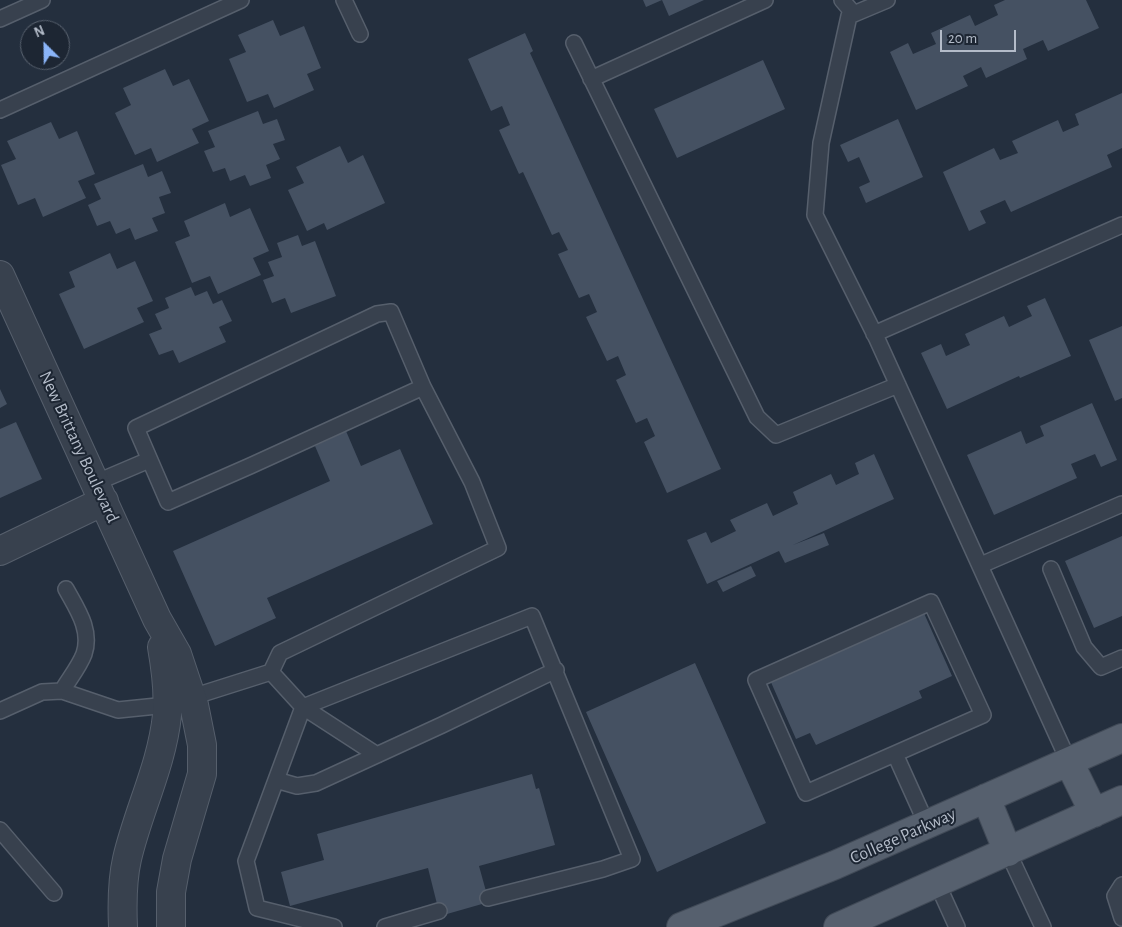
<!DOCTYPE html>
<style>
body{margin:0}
#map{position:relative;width:1122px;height:927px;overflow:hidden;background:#242f3e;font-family:"Alegreya Sans",sans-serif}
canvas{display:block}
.north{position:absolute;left:20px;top:20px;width:50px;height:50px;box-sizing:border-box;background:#1d2633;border:1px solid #59626f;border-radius:50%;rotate:337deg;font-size:14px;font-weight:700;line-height:20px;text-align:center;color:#b4bcc9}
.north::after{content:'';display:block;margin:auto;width:18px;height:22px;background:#8ab4f8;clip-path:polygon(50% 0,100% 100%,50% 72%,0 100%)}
.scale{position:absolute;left:940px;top:30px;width:76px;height:22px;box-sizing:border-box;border:2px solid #b4bcc9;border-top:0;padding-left:6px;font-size:15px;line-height:18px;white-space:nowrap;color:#b4bcc9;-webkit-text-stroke:4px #1d2633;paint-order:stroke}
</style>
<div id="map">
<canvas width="1122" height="927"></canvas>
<div class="north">N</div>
<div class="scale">20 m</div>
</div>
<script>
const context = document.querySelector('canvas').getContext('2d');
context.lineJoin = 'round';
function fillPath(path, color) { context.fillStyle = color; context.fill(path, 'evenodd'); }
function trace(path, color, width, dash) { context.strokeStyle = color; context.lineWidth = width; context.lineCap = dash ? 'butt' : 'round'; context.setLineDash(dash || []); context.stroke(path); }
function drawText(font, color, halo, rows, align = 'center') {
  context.font = font + ' "Alegreya Sans",sans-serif'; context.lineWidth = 4; context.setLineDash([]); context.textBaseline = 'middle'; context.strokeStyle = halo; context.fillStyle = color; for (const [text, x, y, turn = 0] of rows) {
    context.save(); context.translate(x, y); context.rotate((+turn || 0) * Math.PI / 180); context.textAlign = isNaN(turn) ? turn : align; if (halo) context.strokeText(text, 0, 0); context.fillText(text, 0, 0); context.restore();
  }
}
fillPath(new Path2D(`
 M 643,0 L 662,0 L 646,7 Z
 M 662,0 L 704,0 L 669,16 Z
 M 1005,0 L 1086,0 L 1099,28 L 1048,51 L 1043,40 L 1023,49 L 1027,59 L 986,78 L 981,67 L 963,76 L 968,86 L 916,110 L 890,52 L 908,43 L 913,54 L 936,44 L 931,33 L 970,15 L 975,26 L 998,15 L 994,5 Z
 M 273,20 L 280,36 L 304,26 L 321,68 L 307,74 L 314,90 L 274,108 L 268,94 L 247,102 L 229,59 L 246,52 L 238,35 Z
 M 525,33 L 533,51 L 530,53 L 721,469 L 667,493 L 644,442 L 655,436 L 647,418 L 636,423 L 616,380 L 626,375 L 618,356 L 607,361 L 586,317 L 597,312 L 589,294 L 579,298 L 558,254 L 568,250 L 559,232 L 552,235 L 523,172 L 519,174 L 499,130 L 510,125 L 502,106 L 491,111 L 468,59 Z
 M 763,60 L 785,109 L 677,158 L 654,109 Z
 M 165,69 L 173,86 L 189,79 L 209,121 L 192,129 L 199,143 L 157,162 L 151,148 L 135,155 L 115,113 L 131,105 L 123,88 Z
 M 1122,93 L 1122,148 L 1107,155 L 1112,167 L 1011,212 L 1005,200 L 980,211 L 986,223 L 969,231 L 943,172 L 994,148 L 1000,160 L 1018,153 L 1012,141 L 1058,120 L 1063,132 L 1079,125 L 1075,114 Z
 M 258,111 L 263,124 L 277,119 L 285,140 L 273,144 L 280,159 L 266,165 L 271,178 L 250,186 L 245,175 L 230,181 L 225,168 L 213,172 L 204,151 L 215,147 L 208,131 Z
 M 898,119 L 923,177 L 866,203 L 859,187 L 870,182 L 859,157 L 848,162 L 840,145 Z
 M 51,122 L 59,139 L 77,131 L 95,174 L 78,181 L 86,198 L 43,217 L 35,198 L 18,205 L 1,165 L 16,159 L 7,141 Z
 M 340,146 L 348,163 L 363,155 L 385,203 L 327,230 L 324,223 L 307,231 L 288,190 L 304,183 L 296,167 Z
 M 143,164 L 148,177 L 162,171 L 171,193 L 159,197 L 165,213 L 152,218 L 158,231 L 135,240 L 130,228 L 116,234 L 110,221 L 97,226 L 88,205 L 101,199 L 94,184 Z
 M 225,203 L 230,217 L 250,208 L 269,251 L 253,258 L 261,275 L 218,294 L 210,276 L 192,283 L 175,242 L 190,236 L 184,221 Z
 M 298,235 L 302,246 L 315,241 L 336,296 L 291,313 L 285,298 L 272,303 L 263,280 L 274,276 L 268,262 L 282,257 L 277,243 Z
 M 110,253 L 117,269 L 135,261 L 153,301 L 137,308 L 144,322 L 84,349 L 59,294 L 75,287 L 69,272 Z
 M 191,287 L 195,296 L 207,291 L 213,304 L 222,300 L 232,321 L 219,327 L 226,342 L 179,363 L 173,350 L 159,355 L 149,334 L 162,329 L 155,314 L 169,308 L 165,298 Z
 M 1045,298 L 1071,356 L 1020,378 L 1019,376 L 947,409 L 921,353 L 941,344 L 946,356 L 970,345 L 965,334 L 1004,316 L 1009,327 L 1032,316 L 1027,306 Z
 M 1122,326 L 1122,398 L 1115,401 L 1089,340 Z
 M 0,389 L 7,404 L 0,408 Z
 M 1092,403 L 1117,460 L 1101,467 L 1095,454 L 1071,464 L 1077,478 L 994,515 L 967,455 L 1021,431 L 1026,444 L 1044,436 L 1040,426 Z
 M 16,422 L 42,479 L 0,498 L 0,429 Z
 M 346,431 L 361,466 L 400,449 L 433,524 L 267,598 L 276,618 L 215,646 L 173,551 L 330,481 L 315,446 Z
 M 874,454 L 894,499 L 793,545 L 824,533 L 829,545 L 785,563 L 779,551 L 707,584 L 687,540 L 706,532 L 711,543 L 736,531 L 730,520 L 767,503 L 773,516 L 798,504 L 793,492 L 831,474 L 836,485 L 859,474 L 855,463 Z
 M 1122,536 L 1122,616 L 1094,628 L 1065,561 Z
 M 751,566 L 756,576 L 723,592 L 717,581 Z
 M 923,611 L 952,676 L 919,691 L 922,698 L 816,745 L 810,733 L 796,739 L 770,680 Z
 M 695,663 L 766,823 L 657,872 L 586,712 Z
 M 532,774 L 536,789 L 539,788 L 555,845 L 479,866 L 489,902 L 440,916 L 428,868 L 290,906 L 281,872 L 324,860 L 317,834 Z`), '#455162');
const service = new Path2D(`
 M 344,0 L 360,34
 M 842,0 L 854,14
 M 887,0 L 849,16 L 821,143 L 815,215 L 877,339 L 1069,762
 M 0,19 L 42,0
 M 574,43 L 757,417 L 776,435 L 898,385
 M 591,79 L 765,0
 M 0,110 L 241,0
 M 874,334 L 1122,225
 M 95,483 L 149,460
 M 981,565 L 1122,504
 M 1051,569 L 1084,647 L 1101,667 L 1122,658
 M 931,602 L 983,715 L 806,793 L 756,680 Z
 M 271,672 L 303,707 L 377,755
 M 62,691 C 69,679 79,667 84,654 C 92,630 77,609 66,589
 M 0,711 L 42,692 L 62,691 L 118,710 L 167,705 L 271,672 L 280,653 L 498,548 L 472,482 L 423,387 L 391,312 L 377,314 L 136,428 L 168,502 L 250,466 L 423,387
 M 895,754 L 927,825
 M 276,780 L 297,786 L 316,783 L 442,725 L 556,670
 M 0,830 L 54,893
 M 1008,852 L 1043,927
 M 937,883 L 957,927
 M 1122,885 L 1115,896 L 1122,918
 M 334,927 L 257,908 L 246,861 L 303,707 L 532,616 L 632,859 L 603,869 L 488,898
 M 385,927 L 439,911`);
const minor = new Path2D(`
 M 0,275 L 157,619 L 177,654 L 194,705 L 202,745 L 202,774 L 177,859 L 171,892 L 171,927
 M 0,551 L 104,501
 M 123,927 C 122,904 122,881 127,859 C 138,811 162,765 167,715 C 169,692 166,670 162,647`);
const primary = new Path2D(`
 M 1069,762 L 1094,813
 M 986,798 L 1008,852
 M 681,927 L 835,865 L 1122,738
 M 838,927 L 1122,800`);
trace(service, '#565f6c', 18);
trace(minor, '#565f6c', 30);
trace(primary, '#414a57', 30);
trace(service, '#38414e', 15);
trace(minor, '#38414e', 28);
trace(primary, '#56606e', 28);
drawText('18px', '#b4bcc9', '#1d2633', [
 ["New Brittany Boulevard",79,447,65],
 ["College Parkway",903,836,-24]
]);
</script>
